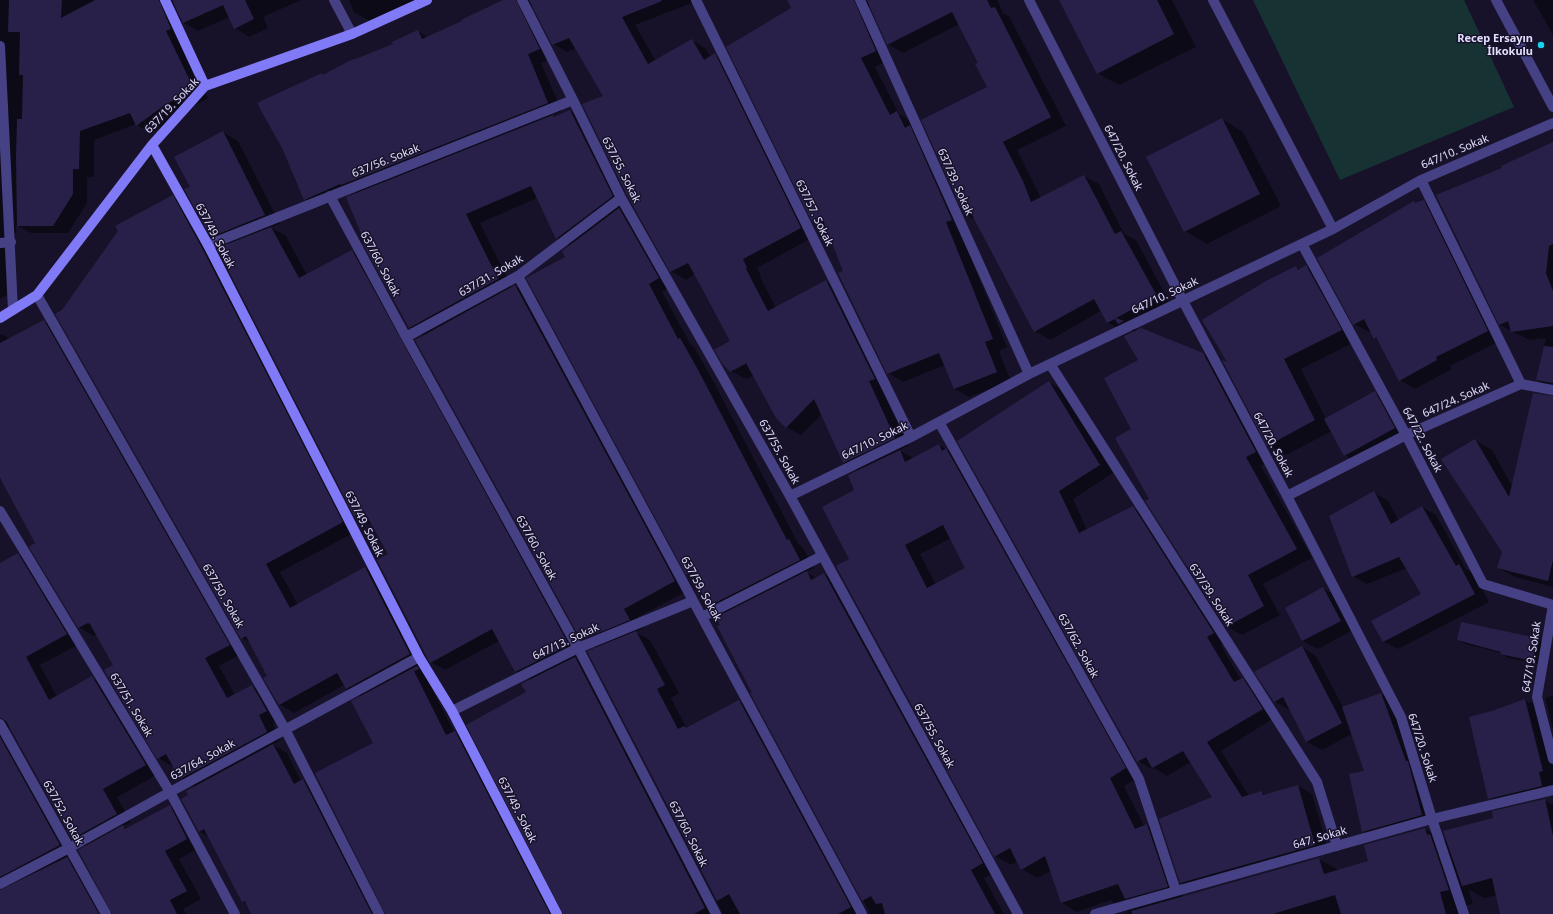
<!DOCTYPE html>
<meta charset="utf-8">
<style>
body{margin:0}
canvas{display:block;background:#171229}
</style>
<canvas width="1553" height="914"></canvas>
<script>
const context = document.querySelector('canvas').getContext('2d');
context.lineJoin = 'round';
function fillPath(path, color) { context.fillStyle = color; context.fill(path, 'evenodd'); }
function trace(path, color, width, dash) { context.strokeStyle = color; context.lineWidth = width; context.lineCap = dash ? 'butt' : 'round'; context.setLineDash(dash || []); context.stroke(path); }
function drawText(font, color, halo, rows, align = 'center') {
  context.font = font + ' "Noto Sans",sans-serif'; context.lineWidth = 3; context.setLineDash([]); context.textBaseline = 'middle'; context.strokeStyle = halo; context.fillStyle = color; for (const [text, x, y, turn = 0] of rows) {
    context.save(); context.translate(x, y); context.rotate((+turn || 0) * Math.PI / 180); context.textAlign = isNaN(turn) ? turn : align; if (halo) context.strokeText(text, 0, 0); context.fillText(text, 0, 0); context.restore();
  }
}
fillPath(new Path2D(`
 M 1253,0 L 1464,0 L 1514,107 L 1340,180 Z`), '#163232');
fillPath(new Path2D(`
 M 0,0 L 301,0 L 263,17 L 268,28 L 249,37 L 235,28 L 230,17 L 198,31 L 184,23 L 175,4 L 173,8 L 180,39 L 208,98 L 205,100 L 181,112 L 151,134 L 136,124 L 94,140 L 94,177 L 87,177 L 87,203 L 68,233 L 31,233 L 16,225 L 16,233 L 12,233 L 9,294 L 0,299 Z
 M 349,0 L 415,0 L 369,21 L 354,12 Z
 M 506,0 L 690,0 L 692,3 L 635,25 L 656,61 L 692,40 L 706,49 L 711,57 L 715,55 L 730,63 L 815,236 L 757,268 L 761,276 L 760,277 L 776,308 L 826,281 L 841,289 L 883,390 L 908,446 L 899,450 L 913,458 L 939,445 L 962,458 L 1140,777 L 1124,786 L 1144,826 L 1147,825 L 1162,834 L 1183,897 L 1319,859 L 1340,871 L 1369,861 L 1425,829 L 1448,842 L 1494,819 L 1544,800 L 1553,805 L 1553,914 L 1501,914 L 1497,895 L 1484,898 L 1468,889 L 1473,904 L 1464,906 L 1467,914 L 1123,914 L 1130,912 L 1112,902 L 1111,900 L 1077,912 L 1062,903 L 1051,871 L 1037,878 L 1022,869 L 1018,861 L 1011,865 L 995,856 L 850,560 L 858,471 L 843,462 L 822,414 L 801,435 L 786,427 L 754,375 L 746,379 L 731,371 L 731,341 L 695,274 L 686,280 L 671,271 L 604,96 L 577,48 L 567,52 L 553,44 L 532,5 L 530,9 L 554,58 L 541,63 L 562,111 L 552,115 L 555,117 L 570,111 L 585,119 L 627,205 L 621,210 L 633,217 L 672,286 L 662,292 L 691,345 L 694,347 L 711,377 L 799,545 L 803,548 L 814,568 L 806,572 L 816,578 L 824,574 L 838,582 L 996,872 L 984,878 L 1004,914 L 869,914 L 869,911 L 752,694 L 753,693 L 721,625 L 725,614 L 710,605 L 696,579 L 687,574 L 566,257 L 570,246 L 557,238 L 537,198 L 480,223 L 512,288 L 515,286 L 530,295 L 689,590 L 638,617 L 644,628 L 635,632 L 650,640 L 679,693 L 671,698 L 687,729 L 739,701 L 753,709 L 864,914 L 723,914 L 588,652 L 597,648 L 582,639 L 424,336 L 409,327 L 367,243 L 358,194 L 355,192 L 319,207 L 305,199 L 322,74 L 325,75 L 395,44 L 418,31 L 428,37 L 463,22 ZM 750,360 L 751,361 L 735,370 L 735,368 ZM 951,538 L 967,568 L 936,585 L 920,554 Z
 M 792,0 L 997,0 L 1003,13 L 1009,16 L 1066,126 L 1017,150 L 1041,198 L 1084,176 L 1099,184 L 1124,234 L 1136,240 L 1171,305 L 1130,326 L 1138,330 L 1203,354 L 1219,363 L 1271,461 L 1261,466 L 1312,558 L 1263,584 L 1280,615 L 1242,635 L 1226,626 L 1150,499 L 1133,429 L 1139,360 L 1134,332 L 1127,328 L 1122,331 L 1107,322 L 1101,311 L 1050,340 L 1035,331 L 976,220 L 965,214 L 988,87 L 979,64 L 959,24 L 903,53 L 888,44 L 869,2 L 869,12 L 890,59 L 875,67 L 899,114 L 911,121 L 960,231 L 1007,347 L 999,351 L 1011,381 L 969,397 L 955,389 L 945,365 L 903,382 L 888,373 L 827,229 L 813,221 Z
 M 1060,0 L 1172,0 L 1196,47 L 1119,85 L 1097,73 Z
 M 1533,0 L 1553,0 L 1553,35 Z
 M 1222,119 L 1243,132 L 1281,206 L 1207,244 L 1185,231 Z
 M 223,132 L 238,141 L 280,224 L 270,227 L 286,236 L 307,275 L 352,251 L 366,260 L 583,653 L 575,658 L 589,666 L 718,914 L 564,914 L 527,693 L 531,680 L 516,672 L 499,641 L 445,670 L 431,662 L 389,555 L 371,522 L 369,524 L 355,515 L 228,245 L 212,236 L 191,187 Z
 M 1553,143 L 1553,389 L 1537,380 L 1546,338 L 1529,340 L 1500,325 L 1437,196 L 1504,168 Z
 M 173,197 L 187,205 L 357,531 L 280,572 L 298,605 L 365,568 L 380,576 L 424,663 L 417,667 L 431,675 L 427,679 L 454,732 L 469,740 L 559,914 L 386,914 L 374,743 L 361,697 L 346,689 L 344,685 L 294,713 L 279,704 L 268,677 L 251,643 L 242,638 L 63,311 Z
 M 1423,201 L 1438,210 L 1502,340 L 1450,366 L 1452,369 L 1415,389 L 1400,380 L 1379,340 L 1375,338 L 1371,331 L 1369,332 L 1354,324 L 1414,203 L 1417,204 Z
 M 1306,266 L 1324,276 L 1359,340 L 1301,369 L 1326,419 L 1375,393 L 1390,401 L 1409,437 L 1359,464 L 1345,455 L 1332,431 L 1286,455 L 1268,445 L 1230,364 L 1296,267 L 1300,270 Z
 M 44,321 L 58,329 L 243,653 L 219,666 L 235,695 L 252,686 L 266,694 L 281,719 L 273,724 L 281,740 L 273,745 L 287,753 L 301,781 L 303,780 L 317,788 L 381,914 L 252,914 L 248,904 L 243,901 L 210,837 L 200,832 L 190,795 L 195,787 L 181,778 L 174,765 L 172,766 L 158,758 L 114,665 L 97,634 L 93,636 L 79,627 L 36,544 L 1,480 L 0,480 L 0,335 L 2,334 L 10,339 Z
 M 1049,382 L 1063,391 L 1113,473 L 1073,499 L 1087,530 L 1133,508 L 1148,516 L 1228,641 L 1221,645 L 1241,680 L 1243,679 L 1257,687 L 1276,717 L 1221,751 L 1249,796 L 1262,792 L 1267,795 L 1298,786 L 1312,794 L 1329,853 L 1195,891 L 1181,883 L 1214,797 L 1191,762 L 1167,776 L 1154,768 L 1152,769 L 1138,761 L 959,442 Z
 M 1553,397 L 1553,587 L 1515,577 L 1498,568 L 1503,551 L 1475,440 L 1492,450 L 1512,486 Z
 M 1374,493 L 1388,501 L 1399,521 L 1422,507 L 1436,515 L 1466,569 L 1473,573 L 1489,602 L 1398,649 L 1383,641 L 1422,595 L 1407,568 L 1367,584 L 1352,576 Z
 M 18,554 L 32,562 L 81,643 L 40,665 L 57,697 L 92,678 L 107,686 L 160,773 L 117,797 L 131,822 L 123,826 L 128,829 L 170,806 L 184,814 L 201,847 L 179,859 L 201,899 L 183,909 L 186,914 L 127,914 L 87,847 L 72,838 L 11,727 L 9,728 L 8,736 L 74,853 L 66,858 L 81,866 L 108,914 L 0,914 L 0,564 Z
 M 1323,588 L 1338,597 L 1355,629 L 1318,649 L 1303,641 L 1286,608 Z
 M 1462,624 L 1537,639 L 1544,643 L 1540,664 L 1508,658 L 1501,653 L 1465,644 L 1458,640 Z
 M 1302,647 L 1316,656 L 1343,707 L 1381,694 L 1396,702 L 1436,823 L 1377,840 L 1363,831 L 1365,772 L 1352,734 L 1322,750 L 1307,742 L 1290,710 L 1275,702 Z
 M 1553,695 L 1553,729 L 1545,698 Z
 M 1525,700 L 1528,703 L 1531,702 L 1546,710 L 1553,738 L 1553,795 L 1504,807 L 1489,798 L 1492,712 Z`), '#0007');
fillPath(new Path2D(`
 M 9,0 L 62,0 L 61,18 L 95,0 L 159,0 L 171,29 L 166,31 L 194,89 L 191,92 L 166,104 L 136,126 L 130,113 L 80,131 L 79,169 L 73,169 L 73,194 L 53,226 L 17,226 L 16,156 L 17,119 L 22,119 L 23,75 L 19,75 L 20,32 L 8,32 Z
 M 172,0 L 245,0 L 254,19 L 234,29 L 223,5 L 183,23 Z
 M 503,0 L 516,0 L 540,49 L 528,54 L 548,103 L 341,185 L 340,184 L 304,200 L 283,150 L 257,103 L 322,73 L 323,75 L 353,59 L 353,60 L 393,44 L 392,42 L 418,30 L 422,39 L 462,21 L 461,20 Z
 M 529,0 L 661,0 L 662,1 L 622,17 L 648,64 L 692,39 L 704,60 L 715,53 L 801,228 L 743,259 L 747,268 L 746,269 L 768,311 L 826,280 L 875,379 L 869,381 L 895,438 L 843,463 L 814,399 L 786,428 L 776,418 L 746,363 L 730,372 L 722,363 L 714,350 L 730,341 L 704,292 L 688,263 L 670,272 L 627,195 L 582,104 L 603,96 L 569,38 L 552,45 Z
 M 787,0 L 854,0 L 876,51 L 861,58 L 890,115 L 897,111 L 905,128 L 910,125 L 952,220 L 946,222 L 993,339 L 985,342 L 997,372 L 954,389 L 939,353 L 887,374 L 838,273 L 843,271 L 822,217 L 812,222 L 726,47 L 791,8 Z
 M 867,0 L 987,0 L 991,8 L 995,7 L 1051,117 L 1003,142 L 1023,181 L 1031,202 L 1084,175 L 1115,234 L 1121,231 L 1157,296 L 1116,318 L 1124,321 L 1118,324 L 1115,319 L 1107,323 L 1094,299 L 1034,332 L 970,211 L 964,214 L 921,120 L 987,87 L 975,64 L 978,63 L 952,12 L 887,45 Z
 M 1059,0 L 1157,0 L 1174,34 L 1097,74 Z
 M 570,110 L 613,196 L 556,239 L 531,186 L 466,214 L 498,279 L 409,328 L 363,244 L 365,243 L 346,197 L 553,115 L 554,117 Z
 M 1222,118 L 1260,194 L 1184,232 L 1146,157 Z
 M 223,131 L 265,215 L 211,237 L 184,189 L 190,187 L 174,157 Z
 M 1553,142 L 1553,244 L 1549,246 L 1546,273 L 1553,291 L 1553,326 L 1511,332 L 1508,321 L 1499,325 L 1436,195 L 1502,168 L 1501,166 Z
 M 173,195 L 202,248 L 343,522 L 266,564 L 290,608 L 365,567 L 410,654 L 346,689 L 337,673 L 279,705 L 263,678 L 267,676 L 246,636 L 241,639 L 55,314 L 62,310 L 118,231 L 115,226 Z
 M 1424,200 L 1488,331 L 1436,357 L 1437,360 L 1399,381 L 1376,337 L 1374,339 L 1364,319 L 1353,325 L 1317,258 L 1414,201 L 1415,203 Z
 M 619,208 L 659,278 L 649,284 L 678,339 L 680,338 L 697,368 L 787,540 L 789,539 L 800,560 L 709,606 L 691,572 L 686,575 L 526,278 L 565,257 L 562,251 Z
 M 271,227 L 299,278 L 352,250 L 569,645 L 515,672 L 492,629 L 430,663 L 377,560 L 388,554 L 364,511 L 354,516 L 217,248 Z
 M 1306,265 L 1342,330 L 1284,359 L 1315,420 L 1267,446 L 1222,360 L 1227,362 L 1202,320 L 1266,281 L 1296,266 L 1298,270 Z
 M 515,285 L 675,581 L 624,609 L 630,620 L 581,640 L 415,340 Z
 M 44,320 L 230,645 L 205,658 L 227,698 L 252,685 L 267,711 L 259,715 L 267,732 L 180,779 L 166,754 L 157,759 L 104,670 L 113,665 L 90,624 L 88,623 L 78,628 L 29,547 L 35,543 L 0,478 L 0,343 Z
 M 1141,328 L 1203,353 L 1256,452 L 1246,457 L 1297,549 L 1248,575 L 1264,606 L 1226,627 L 1145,501 L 1149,499 L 1115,438 L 1131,429 L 1104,378 L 1138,360 L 1124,336 Z
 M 1544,346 L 1553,347 L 1553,383 L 1536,380 Z
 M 1049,381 L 1100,465 L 1059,491 L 1079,533 L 1133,506 L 1214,633 L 1207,637 L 1234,682 L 1243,678 L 1263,709 L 1207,742 L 1242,797 L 1262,791 L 1263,795 L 1298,785 L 1315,845 L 1180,883 L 1159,819 L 1212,797 L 1183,751 L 1152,768 L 1146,757 L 1137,762 L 957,441 Z
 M 1375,391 L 1395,428 L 1344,456 L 1324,419 Z
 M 1533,393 L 1553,396 L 1553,560 L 1548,581 L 1497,568 L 1502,552 L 1441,459 L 1475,439 L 1509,497 Z
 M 939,444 L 942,451 L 946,448 L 1126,768 L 1110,778 L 1135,829 L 1147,824 L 1168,887 L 1125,899 L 1118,884 L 1061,903 L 1045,856 L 1021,870 L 1010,848 L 994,857 L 836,566 L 849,559 L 822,507 L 854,490 L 848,475 L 900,450 L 905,462 ZM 943,525 L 965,568 L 927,588 L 905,545 Z
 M 1374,491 L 1391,524 L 1422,506 L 1456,566 L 1459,564 L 1475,594 L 1383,642 L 1371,621 L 1421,594 L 1399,557 L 1352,577 L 1329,516 Z
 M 18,553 L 67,634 L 26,657 L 49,700 L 92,676 L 146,765 L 103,789 L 117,814 L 72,839 L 6,721 L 0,718 L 0,563 Z
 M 807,571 L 811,580 L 824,573 L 983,863 L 971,870 L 995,914 L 885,914 L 882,903 L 876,904 L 871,896 L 862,901 L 750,693 L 752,693 L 717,626 L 720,625 L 716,617 Z
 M 1323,587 L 1341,621 L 1302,641 L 1285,608 Z
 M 1461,622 L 1537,638 L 1533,661 L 1500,654 L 1501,652 L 1457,640 Z
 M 636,631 L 665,685 L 657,689 L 678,729 L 684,726 L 686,728 L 739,700 L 851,907 L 838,914 L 740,914 L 729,894 L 717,901 L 587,651 Z
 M 1302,646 L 1342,723 L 1306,742 L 1283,697 L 1274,702 L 1254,672 Z
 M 575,657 L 705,908 L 694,914 L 563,914 L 466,725 L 526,692 L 521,684 Z
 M 417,666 L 419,669 L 414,671 L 446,735 L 455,731 L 550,914 L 385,914 L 315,773 L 373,743 L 351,701 Z
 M 1381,693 L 1406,761 L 1408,761 L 1422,815 L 1362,832 L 1349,774 L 1364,771 L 1342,707 Z
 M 1525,699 L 1543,771 L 1539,772 L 1542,786 L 1488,799 L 1469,717 L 1492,711 Z
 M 0,737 L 60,845 L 0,877 Z
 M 273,744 L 294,784 L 303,779 L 372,914 L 251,914 L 245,901 L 242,902 L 204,829 L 199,832 L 181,799 L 188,795 L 186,791 Z
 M 1545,799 L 1553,836 L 1553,914 L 1500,914 L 1492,878 L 1462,886 L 1443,831 L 1493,818 L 1492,811 Z
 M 170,805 L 187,839 L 165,851 L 187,891 L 170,900 L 177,914 L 112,914 L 78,850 L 123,825 L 125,829 Z
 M 1425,828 L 1427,835 L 1430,834 L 1449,890 L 1440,892 L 1446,914 L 1341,914 L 1335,895 L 1273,914 L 1132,914 L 1131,911 L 1319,858 L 1324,874 L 1368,861 L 1364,845 Z
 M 67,857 L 99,914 L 0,914 L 0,890 Z`), '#292049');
trace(new Path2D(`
 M 334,0 L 352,34
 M 522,0 L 573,100 L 621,198 L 790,496 L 1018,914
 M 696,0 L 911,437
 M 860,0 L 1029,374
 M 1029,0 L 1183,301 L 1287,496 L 1401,717 L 1432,819 L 1464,914
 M 1213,0 L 1333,229
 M 1496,0 L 1553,107
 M 0,46 L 13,310
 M 1421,180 L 1521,384
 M 330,196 L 406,337 L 578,648 L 716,914
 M 0,243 L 11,242
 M 1302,244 L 1406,435 L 1483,584 L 1553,605
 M 208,245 L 573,100
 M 518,276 L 862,914
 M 37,295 L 285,729 L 379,914
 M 406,337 L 518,276 L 621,198
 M 1050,364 L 1317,782 L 1337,846
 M 939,422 L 1139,779 L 1176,891
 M 790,496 L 911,437 L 1029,374 L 1333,229 L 1421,180 L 1553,123
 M 1287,496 L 1406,435 L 1521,384 L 1553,390
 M 0,511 L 170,792 L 235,914
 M 1553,605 L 1537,697 L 1553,759
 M 702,617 L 822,556
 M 452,711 L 578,648 L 693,601
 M 0,724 L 106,914
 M 0,884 L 69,848 L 170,792 L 419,657
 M 1095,914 L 1432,819 L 1553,790`), '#454184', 10);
trace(new Path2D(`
 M 165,0 L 205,86
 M 152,145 L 208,245 L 419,657 L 452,711 L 557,914
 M 0,318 L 37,295 L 152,145 L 205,86 L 352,34 L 427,0`), '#817af6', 10);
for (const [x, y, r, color] of [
 [1541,45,4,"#16d3ef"]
]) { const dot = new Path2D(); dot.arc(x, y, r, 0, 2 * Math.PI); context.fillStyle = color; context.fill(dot); trace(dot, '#171229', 1.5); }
drawText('bold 11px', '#e1ddfd', '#171229', [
 ["Recep Ersayın",1533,39],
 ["İlkokulu",1533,52]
], 'right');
drawText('11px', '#e1ddfd', '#171229', [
 ["637/19. Sokak",172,106,-46],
 ["647/10. Sokak",1455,152,-23],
 ["647/20. Sokak",1123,158,63],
 ["637/56. Sokak",386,161,-22],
 ["637/55. Sokak",621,170,63],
 ["637/39. Sokak",955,182,66],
 ["637/57. Sokak",814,213,64],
 ["637/49. Sokak",215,236,62],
 ["637/60. Sokak",380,264,62],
 ["637/31. Sokak",491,276,-30],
 ["647/10. Sokak",1165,296,-25],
 ["647/24. Sokak",1456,400,-24],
 ["647/22. Sokak",1422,440,62],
 ["647/10. Sokak",875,441,-26],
 ["647/20. Sokak",1273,445,62],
 ["637/55. Sokak",779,452,61],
 ["637/49. Sokak",364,524,63],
 ["637/60. Sokak",536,548,61],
 ["637/59. Sokak",701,589,61],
 ["637/39. Sokak",1211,595,57],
 ["637/50. Sokak",223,596,60],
 ["647/13. Sokak",566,642,-25],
 ["637/62. Sokak",1078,646,61],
 ["647/19. Sokak",1532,657,-81],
 ["637/51. Sokak",131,705,59],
 ["637/55. Sokak",934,736,61],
 ["647/20. Sokak",1422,748,72],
 ["637/64. Sokak",203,760,-29],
 ["637/49. Sokak",517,810,63],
 ["637/52. Sokak",63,813,61],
 ["637/60. Sokak",688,834,63],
 ["647. Sokak",1320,838,-16]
]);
</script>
